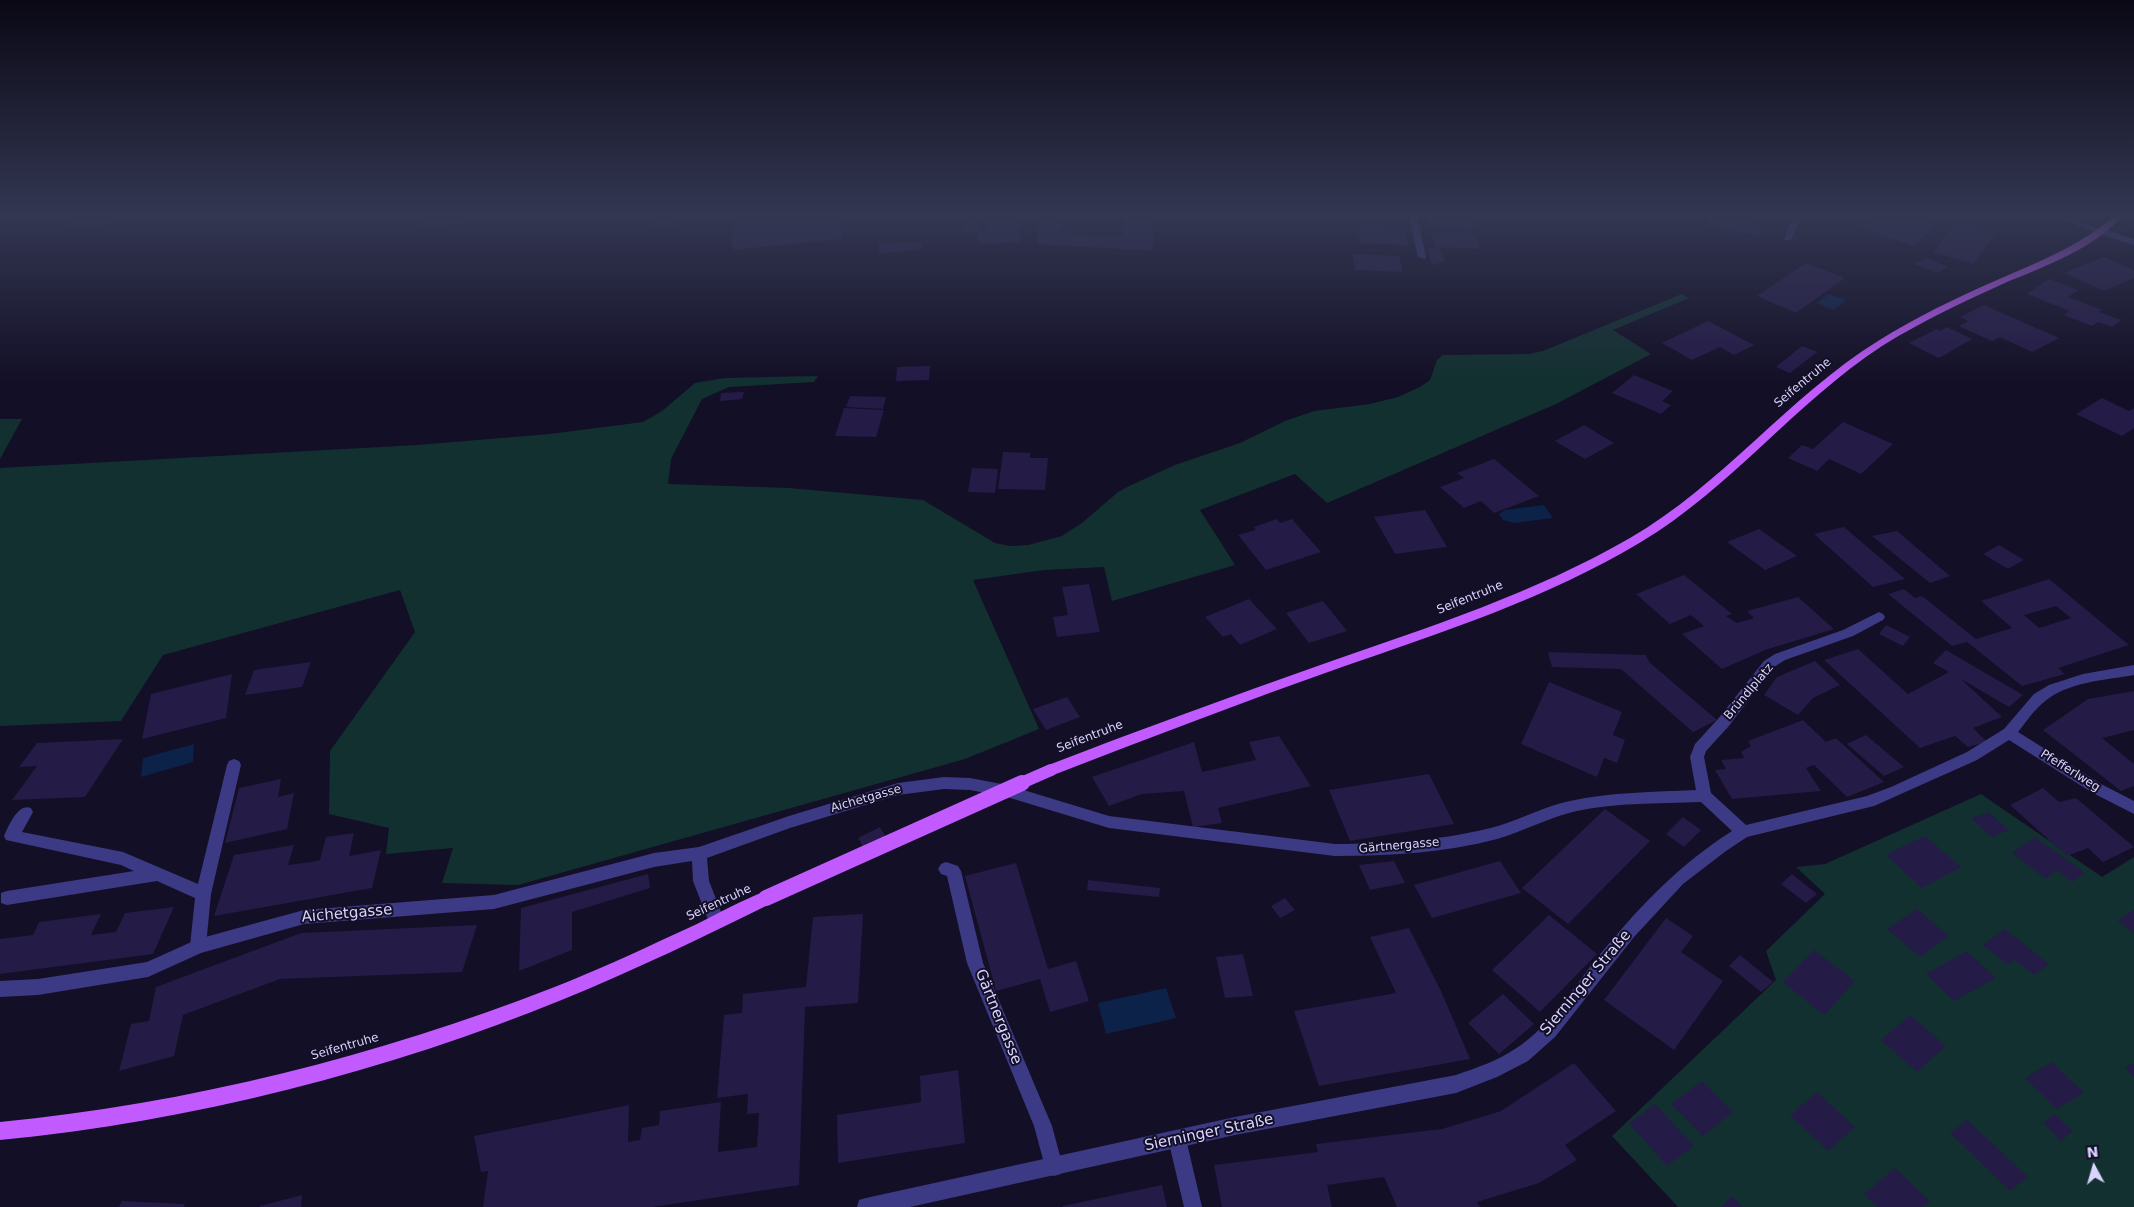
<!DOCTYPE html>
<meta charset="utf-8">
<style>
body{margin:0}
#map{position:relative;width:2134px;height:1207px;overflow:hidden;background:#130f26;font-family:"DejaVu Sans",sans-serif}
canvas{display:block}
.north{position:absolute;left:2069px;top:1142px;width:50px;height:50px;-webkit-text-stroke:4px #130f26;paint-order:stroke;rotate:354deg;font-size:14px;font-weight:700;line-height:20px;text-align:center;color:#d9d4ff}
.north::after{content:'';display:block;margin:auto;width:18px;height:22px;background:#d9d4ff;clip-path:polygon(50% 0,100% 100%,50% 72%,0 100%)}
</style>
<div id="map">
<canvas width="2134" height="1207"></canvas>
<div class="north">N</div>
</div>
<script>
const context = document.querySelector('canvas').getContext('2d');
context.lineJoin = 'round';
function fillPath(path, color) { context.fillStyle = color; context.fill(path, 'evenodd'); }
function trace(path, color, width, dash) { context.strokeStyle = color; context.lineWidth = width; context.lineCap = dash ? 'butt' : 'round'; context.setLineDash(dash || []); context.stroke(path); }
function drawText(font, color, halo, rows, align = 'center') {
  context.font = font + ' "DejaVu Sans",sans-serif'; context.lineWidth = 4; context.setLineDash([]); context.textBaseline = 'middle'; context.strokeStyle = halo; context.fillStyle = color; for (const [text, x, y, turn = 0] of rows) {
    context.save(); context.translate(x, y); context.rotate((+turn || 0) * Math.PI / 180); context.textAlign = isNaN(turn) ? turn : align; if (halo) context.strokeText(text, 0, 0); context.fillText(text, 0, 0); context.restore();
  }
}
fillPath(new Path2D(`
 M 1682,294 L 1689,298 L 1613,330 L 1651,354 L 1556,404 L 1327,503 L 1295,474 L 1200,510 L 1235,565 L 1112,601 L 1104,567 L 1044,570 L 973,580 L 1039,729 L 965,759 L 518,885 L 442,883 L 453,848 L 386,854 L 389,828 L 329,814 L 330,751 L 415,632 L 400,590 L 163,655 L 121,721 L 0,726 L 0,468 L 417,445 L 550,434 L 643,422 L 662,411 L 695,383 L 725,378 L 818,376 L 814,382 L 729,387 L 702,399 L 671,459 L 668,484 L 789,488 L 923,500 L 995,543 L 1010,546 L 1028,545 L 1062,536 L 1082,523 L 1118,492 L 1129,486 L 1175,465 L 1240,443 L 1285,421 L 1314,411 L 1370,404 L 1398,397 L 1420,387 L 1430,380 L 1437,360 L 1443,355 L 1529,354 L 1543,351 Z
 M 0,419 L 22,419 L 0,459 Z
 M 1981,794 L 2102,877 L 2134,857 L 2134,1207 L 1678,1207 L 1612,1136 L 1776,980 L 1766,951 L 1825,894 L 1796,867 L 1825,864 Z`), '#12302f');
fillPath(new Path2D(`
 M 1829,294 L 1846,300 L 1834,310 L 1817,303 Z
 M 1544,505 L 1553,518 L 1514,523 L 1503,520 L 1499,514 L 1505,510 Z
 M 194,744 L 193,762 L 141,777 L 143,758 Z
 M 1166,988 L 1176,1018 L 1106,1034 L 1098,1003 Z`), '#0c2248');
fillPath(new Path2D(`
 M 75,216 L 210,216 L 210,218 L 66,227 Z
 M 427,216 L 475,216 L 470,224 L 420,225 Z
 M 654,216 L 678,216 L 678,224 L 654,227 Z
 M 769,216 L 791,216 L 791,223 L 839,218 L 842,239 L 732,250 L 732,220 Z
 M 961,216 L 978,216 L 980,231 L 986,231 L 986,221 L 1021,219 L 1020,242 L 979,244 L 977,232 L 962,232 Z
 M 1039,216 L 1063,216 L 1061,233 L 1122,236 L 1124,216 L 1153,216 L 1153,251 L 1037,244 Z
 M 1233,216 L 1259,216 L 1257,224 Z
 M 1427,216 L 1471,216 L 1476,230 L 1430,227 Z
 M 1709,216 L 1751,216 L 1752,226 L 1759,227 L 1761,236 L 1710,228 Z
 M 1852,216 L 1908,216 L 1936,225 L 1914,246 L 1861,228 L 1868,222 Z
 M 1957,221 L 1997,232 L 1973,264 L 1933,252 Z
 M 1358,226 L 1404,228 L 1408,245 L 1360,243 Z
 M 1431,232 L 1475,234 L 1480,249 L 1435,247 Z
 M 922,242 L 922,250 L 879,253 L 879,244 Z
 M 1427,248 L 1439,248 L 1445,261 L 1432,265 Z
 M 1352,254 L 1399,256 L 1403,272 L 1355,270 Z
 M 2104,257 L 2134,270 L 2134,278 L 2104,291 L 2064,273 Z
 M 1927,258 L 1948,267 L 1937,273 L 1915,264 Z
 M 1806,263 L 1845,278 L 1796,313 L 1757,296 Z
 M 2049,279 L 2078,290 L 2068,297 L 2102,310 L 2099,312 L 2121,320 L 2112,327 L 2098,322 L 2092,326 L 2064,315 L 2069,311 L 2027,294 Z
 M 1984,305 L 2059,338 L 2032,352 L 2000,337 L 1992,341 L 1959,326 L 1968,321 L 1960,317 Z
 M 1708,321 L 1754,345 L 1734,355 L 1720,347 L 1692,360 L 1662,343 Z
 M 1947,327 L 1972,339 L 1939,358 L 1909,343 L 1937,329 L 1940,331 Z
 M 1802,346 L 1817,352 L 1790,373 L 1776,367 Z
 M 930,366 L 929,380 L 896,381 L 897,367 Z
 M 1634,375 L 1673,391 L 1662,401 L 1671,405 L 1661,414 L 1612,393 Z
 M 744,392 L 742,399 L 720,401 L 721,393 Z
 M 850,396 L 886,397 L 883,409 L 846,407 Z
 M 2102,398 L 2129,411 L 2134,408 L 2134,428 L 2122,436 L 2076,414 Z
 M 844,408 L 884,410 L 876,437 L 835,436 Z
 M 1843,422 L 1893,444 L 1861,474 L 1829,459 L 1817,471 L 1788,458 L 1802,445 L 1813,449 Z
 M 1584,425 L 1614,443 L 1585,459 L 1555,441 Z
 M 1003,452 L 1030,453 L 1030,458 L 1048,458 L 1045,490 L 998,489 Z
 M 1494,459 L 1539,496 L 1494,513 L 1481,501 L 1464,508 L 1440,487 L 1464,478 L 1457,473 Z
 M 972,468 L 998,469 L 995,493 L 968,492 Z
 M 1425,510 L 1447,547 L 1395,554 L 1374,517 Z
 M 1277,519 L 1280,523 L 1292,519 L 1321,552 L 1266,570 L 1238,535 L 1256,530 L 1254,527 Z
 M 1844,527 L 1905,579 L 1873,587 L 1814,534 Z
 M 1759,529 L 1797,556 L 1765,570 L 1727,542 Z
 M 1897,531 L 1950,576 L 1930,583 L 1872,536 Z
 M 1999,545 L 2024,560 L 2008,569 L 1983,554 Z
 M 1684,575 L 1732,614 L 1726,616 L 1737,623 L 1754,618 L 1747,611 L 1798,597 L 1834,629 L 1765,650 L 1722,669 L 1682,634 L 1704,626 L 1691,615 L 1670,624 L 1636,594 Z
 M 2049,579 L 2129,645 L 2058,668 L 2065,674 L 2022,686 L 1967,642 L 1952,646 L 1888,594 L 1904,589 L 1915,598 L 1922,596 L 1976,639 L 2012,628 L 1981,601 ZM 2056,606 L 2071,618 L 2039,628 L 2024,615 Z
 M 1089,584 L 1100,632 L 1057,637 L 1053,617 L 1068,615 L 1062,587 Z
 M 1249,599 L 1277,629 L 1240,645 L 1231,634 L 1223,637 L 1205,617 Z
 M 1323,601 L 1347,631 L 1309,643 L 1286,613 Z
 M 1886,625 L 1910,637 L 1903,646 L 1879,634 Z
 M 1858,649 L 1908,694 L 1949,672 L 1933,663 L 1946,650 L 2023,695 L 2009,707 L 1961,679 L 2002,717 L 1973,728 L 1987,742 L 1968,747 L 1955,736 L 1920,748 L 1824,660 Z
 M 1548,652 L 1646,655 L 1649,662 L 1717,720 L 1693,732 L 1621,669 L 1552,667 Z
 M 1815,661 L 1840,685 L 1813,698 L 1798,715 L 1764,695 L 1777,677 Z
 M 311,662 L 302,687 L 245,695 L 254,670 Z
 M 232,674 L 226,718 L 142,739 L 151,694 Z
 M 1549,682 L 1622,712 L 1613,735 L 1625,740 L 1617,763 L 1604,758 L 1597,777 L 1521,744 Z
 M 2134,691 L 2134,730 L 2102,738 L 2134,764 L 2134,786 L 2121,791 L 2043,730 L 2088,699 Z
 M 1067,697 L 1080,717 L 1046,730 L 1033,709 Z
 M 1803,720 L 1826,742 L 1836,738 L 1884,782 L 1847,797 L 1814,765 L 1806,768 L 1821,791 L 1732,799 L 1715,770 L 1726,769 L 1721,760 L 1744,758 L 1741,752 L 1751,746 L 1748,741 Z
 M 1866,735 L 1904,767 L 1884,776 L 1847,744 Z
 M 1279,736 L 1311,786 L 1218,808 L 1222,823 L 1193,827 L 1184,791 L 1142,794 L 1109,806 L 1092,777 L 1194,742 L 1202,772 L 1256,760 L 1249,742 Z
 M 123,739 L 85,797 L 12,800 L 37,766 L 19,767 L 37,743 Z
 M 1429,774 L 1454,824 L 1350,841 L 1329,790 Z
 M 281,779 L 278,797 L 294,793 L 287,829 L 225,843 L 239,788 Z
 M 2043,788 L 2059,802 L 2076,798 L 2134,847 L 2103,862 L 2088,848 L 2067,856 L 2010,805 Z
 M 1605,809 L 1650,841 L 1568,924 L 1522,888 Z
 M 1988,812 L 2009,830 L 1991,837 L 1971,818 Z
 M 1683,817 L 1701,830 L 1684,847 L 1666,834 Z
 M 880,827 L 887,839 L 865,850 L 858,838 Z
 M 354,833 L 349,856 L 381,850 L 372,888 L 214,916 L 234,855 L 294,845 L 288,865 L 311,862 L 320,860 L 326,837 Z
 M 1925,836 L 1961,867 L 1922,888 L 1886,855 Z
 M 2035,837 L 2085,873 L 2072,882 L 2057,870 L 2046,879 L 2012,853 Z
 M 1394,861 L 1405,883 L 1370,890 L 1359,865 Z
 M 1500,861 L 1521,893 L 1432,918 L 1414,885 Z
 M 1016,863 L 1048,969 L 1076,961 L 1089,1001 L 1050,1012 L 1040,979 L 996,991 L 965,876 Z
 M 648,874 L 650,888 L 572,912 L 572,950 L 519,971 L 521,908 Z
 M 1792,874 L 1817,894 L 1806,903 L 1781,884 Z
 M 1088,880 L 1160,888 L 1159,897 L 1087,890 Z
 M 1285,898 L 1295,910 L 1280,918 L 1271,906 Z
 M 174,907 L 153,954 L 0,974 L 0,939 L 33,935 L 39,922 L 101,914 L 91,935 L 116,932 L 125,913 Z
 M 1917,909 L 1949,936 L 1920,957 L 1887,929 Z
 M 2134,910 L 2134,933 L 2118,921 Z
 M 863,914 L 858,1003 L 805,1007 L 799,1185 L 653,1207 L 483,1207 L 488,1171 L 481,1172 L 474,1136 L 629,1105 L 628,1142 L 640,1140 L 642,1128 L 659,1125 L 660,1111 L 721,1102 L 718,1152 L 757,1147 L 759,1113 L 747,1114 L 748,1094 L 717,1098 L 724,1015 L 742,1013 L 743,994 L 806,987 L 813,917 Z
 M 1549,915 L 1597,954 L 1540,1012 L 1492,970 Z
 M 1666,918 L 1693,936 L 1681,952 L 1723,981 L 1674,1050 L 1604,1000 Z
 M 477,925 L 462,972 L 280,979 L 183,1015 L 174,1056 L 119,1071 L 131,1024 L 149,1021 L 156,987 L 301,933 Z
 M 1409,928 L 1441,991 L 1470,1059 L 1319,1086 L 1294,1011 L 1396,993 L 1370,937 Z
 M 2005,929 L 2049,964 L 2034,975 L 2015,960 L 2008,965 L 1983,945 Z
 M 1814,950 L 1855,981 L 1824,1015 L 1783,982 Z
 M 1967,951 L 1996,978 L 1954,1001 L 1926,974 Z
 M 1243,954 L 1253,996 L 1225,998 L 1216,957 Z
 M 1740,955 L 1773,982 L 1761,992 L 1729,966 Z
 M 1503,994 L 1534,1024 L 1499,1054 L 1468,1023 Z
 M 1910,1015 L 1946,1046 L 1917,1072 L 1881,1040 Z
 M 2052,1062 L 2084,1093 L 2057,1109 L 2025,1078 Z
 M 1574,1063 L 1616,1111 L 1565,1145 L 1577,1160 L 1539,1183 L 1477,1202 L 1480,1207 L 1397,1207 L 1384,1177 L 1327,1185 L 1332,1207 L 1222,1207 L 1214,1165 L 1318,1152 L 1316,1144 L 1442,1129 L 1501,1111 Z
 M 2134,1063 L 2134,1077 L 2125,1068 Z
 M 958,1070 L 965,1143 L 838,1163 L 837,1115 L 921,1102 L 920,1076 Z
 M 1702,1081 L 1733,1112 L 1703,1136 L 1671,1104 Z
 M 1817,1092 L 1855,1127 L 1828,1151 L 1790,1115 Z
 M 1655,1104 L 1694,1146 L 1667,1166 L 1629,1123 Z
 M 2054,1114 L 2073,1131 L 2061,1141 L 2043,1123 Z
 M 1967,1120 L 2028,1177 L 2010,1191 L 1950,1133 Z
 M 1895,1168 L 1930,1201 L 1923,1207 L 1877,1207 L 1864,1194 Z
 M 1162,1185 L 1167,1207 L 1063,1207 L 1063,1206 Z
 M 302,1195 L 301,1207 L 260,1207 L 260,1206 Z
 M 1732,1196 L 1742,1207 L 1721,1207 Z
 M 122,1201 L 185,1204 L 184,1207 L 119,1207 Z`), '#241b47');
fillPath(new Path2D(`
 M 1793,216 L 1801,216 L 1792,239 L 1785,241 L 1784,239 Z
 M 2052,216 L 2064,216 L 2107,232 L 2100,234 Z
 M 234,759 L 239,761 L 241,765 L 211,894 L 206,946 L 204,951 L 198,953 L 192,951 L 190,946 L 195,898 L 157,881 L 7,905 L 1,903 L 1,893 L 7,891 L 134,871 L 121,865 L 6,840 L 4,836 C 9,825 18,803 31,808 L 33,812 L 22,832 L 123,852 L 198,884 L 227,765 L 229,761 Z
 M 946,862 L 958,866 L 961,871 L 983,963 L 1052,1126 L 1063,1167 L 1061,1174 L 1054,1176 L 1047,1174 L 1034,1126 L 967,963 L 947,876 L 941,874 L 938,869 L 941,864 Z
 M 1177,1130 L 1183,1133 L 1186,1139 L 1202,1207 L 1184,1207 L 1168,1139 L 1171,1133 Z`), '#3d3a85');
fillPath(new Path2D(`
 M 1409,216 L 1417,216 L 1426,257 L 1425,259 L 1418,257 Z
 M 2103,229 L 2134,239 L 2134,245 L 2100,234 L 2099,232 Z
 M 1879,612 L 1883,614 L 1885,617 L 1883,620 L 1853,636 L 1785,660 L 1774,667 L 1728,727 L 1706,751 L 1704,757 L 1711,793 L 1746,825 L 1867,796 L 1891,787 L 1967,752 L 2004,729 L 2034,694 L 2049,685 L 2083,674 L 2134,665 L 2134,675 C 2105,680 2067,682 2044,702 C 2034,710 2026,722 2018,732 L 2101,784 L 2134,801 L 2134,814 L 2091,792 L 2009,740 L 1977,760 L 1874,806 L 1747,837 L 1726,851 L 1683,884 L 1634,937 L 1555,1037 L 1528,1061 L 1497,1077 L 1456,1093 L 1235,1135 L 910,1207 L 857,1207 L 859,1200 L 866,1198 L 1235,1117 L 1456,1075 C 1476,1068 1497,1061 1515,1049 C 1548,1028 1571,991 1594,962 C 1636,910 1676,867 1732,831 L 1701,802 C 1658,804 1611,802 1569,813 C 1544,820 1521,832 1497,839 C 1445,853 1389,856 1335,856 L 1109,828 L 1007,797 L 970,790 L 944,789 L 898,795 L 790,828 L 707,858 L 709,881 L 725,922 L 723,927 L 717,929 L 711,927 L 693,881 L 692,861 L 654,867 L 494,909 L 304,924 L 201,953 L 148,977 L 38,995 L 0,997 L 0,981 L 38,979 L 147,962 L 198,939 L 304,910 L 494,895 L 654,853 L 699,847 L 789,816 L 898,783 L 944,777 L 970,778 L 1007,785 L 1109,816 L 1335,844 C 1387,844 1448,840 1498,826 C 1522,819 1545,806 1570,801 C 1611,792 1654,792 1696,790 L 1690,757 L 1695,744 L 1718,719 L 1764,661 L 1775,654 L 1843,630 Z`), '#3d3a85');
fillPath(new Path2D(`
 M 2114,216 L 2123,216 C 2092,249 2048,265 2007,282 C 1965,301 1922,321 1882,346 C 1795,403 1730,489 1641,542 C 1548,598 1443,632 1342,667 C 1246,701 1151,737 1056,774 L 1051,776 L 1046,774 L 1044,770 L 1046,766 C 1139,730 1232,696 1326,663 C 1429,627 1535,593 1630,538 C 1722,485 1788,397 1878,341 C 1916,317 1956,298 1997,280 C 2038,262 2080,246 2114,216 Z
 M 766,891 L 772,893 L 774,898 L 772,903 C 703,937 635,970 564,999 C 388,1071 190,1122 0,1140 L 0,1122 C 187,1104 378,1056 552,988 C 601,969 649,946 697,924 C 719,913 742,900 766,891 Z`), '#c25bff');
trace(new Path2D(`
 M 1019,784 L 1051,770`), '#c25bff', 12);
trace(new Path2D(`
 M 766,898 L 1022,783`), '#c25bff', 16);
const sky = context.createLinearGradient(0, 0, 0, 385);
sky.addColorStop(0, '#0a0815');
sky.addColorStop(0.56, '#333752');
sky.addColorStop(1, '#33375200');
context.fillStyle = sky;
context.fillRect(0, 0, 2134, 385);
drawText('12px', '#d9d4ff', '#130f26', [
 ["Seifentruhe",1803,383,-40],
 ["Seifentruhe",1470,598,-22],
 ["Bründlplatz",1749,692,-50],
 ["Seifentruhe",1090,737,-21],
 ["Pfefferlweg",2070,771,32],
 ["Aichetgasse",866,799,-16],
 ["Gärtnergasse",1399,846,-5],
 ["Seifentruhe",719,903,-25],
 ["Seifentruhe",345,1047,-16]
]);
drawText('15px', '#d9d4ff', '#130f26', [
 ["Aichetgasse",347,914,-5],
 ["Sierninger Straße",1586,983,-50],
 ["Gärtnergasse",998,1017,68],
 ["Sierninger Straße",1209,1133,-12]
]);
</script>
